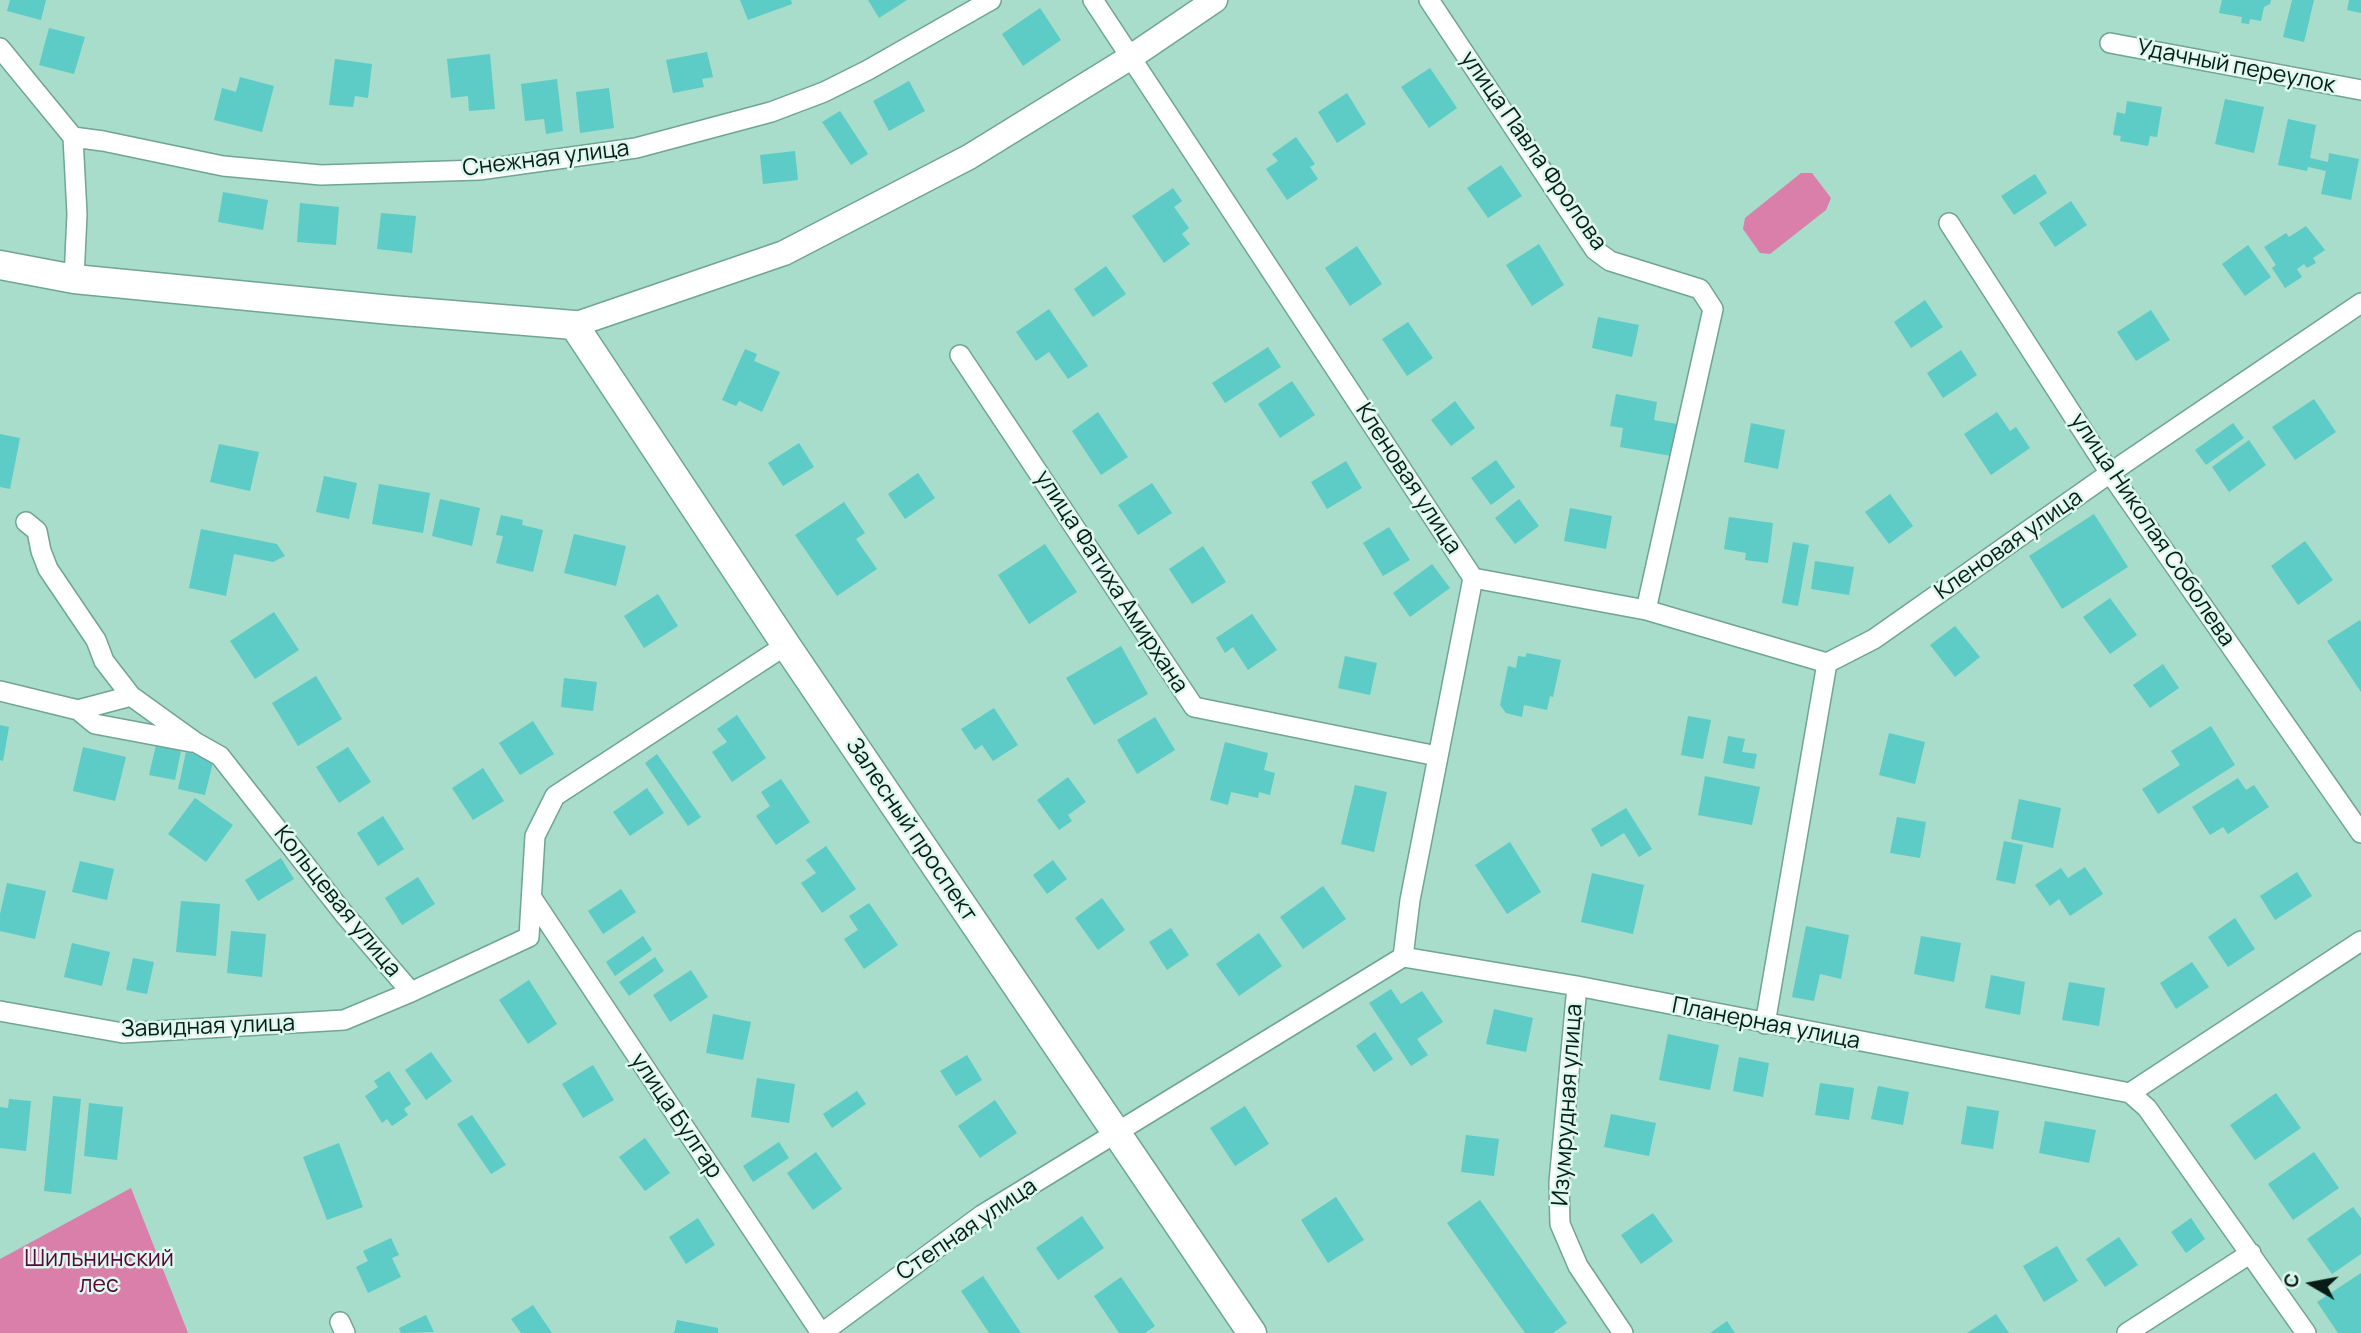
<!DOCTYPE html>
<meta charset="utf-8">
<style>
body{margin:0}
#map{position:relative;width:2361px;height:1333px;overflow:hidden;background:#a7ddca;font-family:Manrope,sans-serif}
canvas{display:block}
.north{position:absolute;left:2277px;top:1249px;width:70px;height:70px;-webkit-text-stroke:5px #ddf8ee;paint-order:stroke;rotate:280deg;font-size:19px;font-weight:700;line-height:28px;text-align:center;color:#071c16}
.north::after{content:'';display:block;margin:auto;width:24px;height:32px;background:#071c16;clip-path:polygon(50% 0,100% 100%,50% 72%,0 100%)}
</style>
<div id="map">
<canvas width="2361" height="1333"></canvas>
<div class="north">С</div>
</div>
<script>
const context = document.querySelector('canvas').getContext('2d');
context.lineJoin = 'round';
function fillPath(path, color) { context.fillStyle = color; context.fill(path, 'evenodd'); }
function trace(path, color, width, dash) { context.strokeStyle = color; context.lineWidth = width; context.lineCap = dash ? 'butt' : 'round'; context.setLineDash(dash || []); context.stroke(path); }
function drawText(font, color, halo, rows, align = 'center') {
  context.font = font + ' Manrope,sans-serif'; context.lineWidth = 5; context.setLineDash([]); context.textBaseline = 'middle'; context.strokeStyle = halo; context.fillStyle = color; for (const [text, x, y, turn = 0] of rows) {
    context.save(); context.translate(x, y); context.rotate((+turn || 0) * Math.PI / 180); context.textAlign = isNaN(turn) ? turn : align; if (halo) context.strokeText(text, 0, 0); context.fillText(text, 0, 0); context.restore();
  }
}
fillPath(new Path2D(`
 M 1801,173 L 1812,173 L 1831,198 L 1826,210 L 1770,254 L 1760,253 L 1743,229 L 1745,218 Z
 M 131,1188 L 188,1333 L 0,1333 L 0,1259 Z`), '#d97fa9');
fillPath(new Path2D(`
 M 10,0 L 46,0 L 41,20 L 7,11 Z
 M 740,0 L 791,0 L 792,4 L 748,20 Z
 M 868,0 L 907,0 L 879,18 Z
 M 2222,0 L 2271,0 L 2270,4 L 2264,7 L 2261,21 L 2250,19 L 2249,24 L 2241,23 L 2242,17 L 2219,13 Z
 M 2292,0 L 2314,0 L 2304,42 L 2283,37 Z
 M 2349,0 L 2361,0 L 2361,13 L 2347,10 Z
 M 1040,8 L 1061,40 L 1023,66 L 1002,34 Z
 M 49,28 L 85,37 L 74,74 L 39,65 Z
 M 707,52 L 713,77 L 702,79 L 704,87 L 673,93 L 666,60 Z
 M 490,54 L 495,109 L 469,111 L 468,96 L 451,98 L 447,59 Z
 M 335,59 L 372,64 L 368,98 L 355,96 L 353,107 L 329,105 Z
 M 1430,68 L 1457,108 L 1429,128 L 1401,87 Z
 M 240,77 L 274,86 L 262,132 L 214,120 L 222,88 L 236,92 Z
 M 557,79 L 563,131 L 546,134 L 544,119 L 525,121 L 521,84 Z
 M 909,81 L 925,111 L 889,131 L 873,101 Z
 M 609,88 L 614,128 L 580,133 L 576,92 Z
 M 1347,93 L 1366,124 L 1337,143 L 1318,112 Z
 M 2225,99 L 2264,107 L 2254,153 L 2215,144 Z
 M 2127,101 L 2162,107 L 2157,137 L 2150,136 L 2148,146 L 2120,141 L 2121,136 L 2113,135 L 2117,112 L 2125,114 Z
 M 840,111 L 868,154 L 851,165 L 822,122 Z
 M 2288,119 L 2316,125 L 2310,158 L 2328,162 L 2329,153 L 2359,159 L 2351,200 L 2321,194 L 2326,171 L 2308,167 L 2307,171 L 2278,165 Z
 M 1296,137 L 1315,164 L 1310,167 L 1318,179 L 1287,200 L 1266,169 L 1278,161 L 1272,154 Z
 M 795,151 L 798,180 L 763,184 L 760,155 Z
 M 1501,165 L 1522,196 L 1488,218 L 1467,188 Z
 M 2035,174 L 2047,193 L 2014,215 L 2001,196 Z
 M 1173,188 L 1182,201 L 1174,207 L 1189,228 L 1182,234 L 1190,244 L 1164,263 L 1132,216 Z
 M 223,192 L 268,200 L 263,230 L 218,222 Z
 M 2071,201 L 2087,225 L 2055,247 L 2039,223 Z
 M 300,203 L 339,207 L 336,245 L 297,242 Z
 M 381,213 L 416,216 L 412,253 L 377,249 Z
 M 2306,226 L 2325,250 L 2313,258 L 2316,263 L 2307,268 L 2304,264 L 2297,269 L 2302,277 L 2285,288 L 2272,268 L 2276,265 L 2264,247 L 2286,233 L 2289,237 Z
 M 1539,244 L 1564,285 L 1532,306 L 1506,265 Z
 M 2248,245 L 2271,277 L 2245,296 L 2222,264 Z
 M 1357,246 L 1382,284 L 1350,306 L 1325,268 Z
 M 1106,266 L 1126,294 L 1093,317 L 1074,289 Z
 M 1925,300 L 1943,327 L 1911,348 L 1894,322 Z
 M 1049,309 L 1088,366 L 1068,379 L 1049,352 L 1036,361 L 1016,332 Z
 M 2151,310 L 2170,340 L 2136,361 L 2117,332 Z
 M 1598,317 L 1639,325 L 1632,357 L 1592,348 Z
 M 1408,322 L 1433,358 L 1407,376 L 1382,339 Z
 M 1268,347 L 1281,367 L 1225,403 L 1212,383 Z
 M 745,349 L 757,354 L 754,361 L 780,372 L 762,412 L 739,401 L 736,406 L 722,400 Z
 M 1961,350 L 1977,375 L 1943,398 L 1927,373 Z
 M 1292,381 L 1315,415 L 1280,438 L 1258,404 Z
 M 1616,394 L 1657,402 L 1654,420 L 1677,424 L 1671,456 L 1620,447 L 1623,428 L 1610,426 Z
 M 2314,399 L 2336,432 L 2295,460 L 2272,427 Z
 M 1455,401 L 1475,428 L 1451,446 L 1431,420 Z
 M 1098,412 L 1128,457 L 1101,475 L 1072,431 Z
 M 1997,412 L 2010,431 L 2016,427 L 2030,448 L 1991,475 L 1964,434 Z
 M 1751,423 L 1785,430 L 1778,469 L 1744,462 Z
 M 2233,423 L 2244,438 L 2206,465 L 2195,450 Z
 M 0,434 L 20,438 L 10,489 L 0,487 Z
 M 2249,440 L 2266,465 L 2229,492 L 2212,467 Z
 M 799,443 L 814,467 L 783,486 L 768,463 Z
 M 219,444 L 259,452 L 250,491 L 210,482 Z
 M 1496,460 L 1515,487 L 1491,505 L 1471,478 Z
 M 1346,461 L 1362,488 L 1327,509 L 1311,482 Z
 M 918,473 L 935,498 L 905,519 L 888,494 Z
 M 324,476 L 357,483 L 349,519 L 316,512 Z
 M 1152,483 L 1172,513 L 1138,535 L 1118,505 Z
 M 379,484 L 430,493 L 423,533 L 372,524 Z
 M 1890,494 L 1913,526 L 1889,544 L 1865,512 Z
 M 440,499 L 480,508 L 472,546 L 432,536 Z
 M 1519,499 L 1539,526 L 1515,544 L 1495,518 Z
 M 844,502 L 865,533 L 856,539 L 877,569 L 837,596 L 795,535 Z
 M 1570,508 L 1612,516 L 1606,549 L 1564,541 Z
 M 2094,514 L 2128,567 L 2062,609 L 2029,556 Z
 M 501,515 L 523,520 L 522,525 L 543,530 L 533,572 L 496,563 L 503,536 L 496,535 Z
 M 1729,517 L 1773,523 L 1768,563 L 1745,560 L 1746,553 L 1724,549 Z
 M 1389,527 L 1410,560 L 1383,576 L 1363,543 Z
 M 201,529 L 277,544 L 285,556 L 273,562 L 234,554 L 226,596 L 189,588 Z
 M 574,534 L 626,546 L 616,586 L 564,573 Z
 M 2305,541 L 2333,580 L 2298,605 L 2271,566 Z
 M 1793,542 L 1809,545 L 1798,606 L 1782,603 Z
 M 1045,544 L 1077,592 L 1029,624 L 998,575 Z
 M 1203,546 L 1226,582 L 1192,604 L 1169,569 Z
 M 1815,561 L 1854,567 L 1849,595 L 1811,589 Z
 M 1432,564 L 1450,588 L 1410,617 L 1393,593 Z
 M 658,594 L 678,626 L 644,648 L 624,616 Z
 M 2110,598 L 2137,635 L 2110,654 L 2083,617 Z
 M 274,612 L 299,650 L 255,679 L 230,641 Z
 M 1252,614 L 1277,650 L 1248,670 L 1233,647 L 1225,653 L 1216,638 Z
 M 2360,620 L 2361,622 L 2361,692 L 2327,641 Z
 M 1955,626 L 1980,657 L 1955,677 L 1930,645 Z
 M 1121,646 L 1148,694 L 1094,725 L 1066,678 Z
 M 1527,653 L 1561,660 L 1553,697 L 1550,696 L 1547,710 L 1524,705 L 1522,717 L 1506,713 L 1500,705 L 1508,666 L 1516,668 L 1518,656 L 1525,657 Z
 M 1345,656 L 1377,663 L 1370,695 L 1338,688 Z
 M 2163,664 L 2179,688 L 2150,708 L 2133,685 Z
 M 316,676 L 342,719 L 298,746 L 272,703 Z
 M 564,678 L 597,682 L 593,711 L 561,707 Z
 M 994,708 L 1018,745 L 993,761 L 982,745 L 975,750 L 961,729 Z
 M 737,715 L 766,758 L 732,782 L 712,752 L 727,742 L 717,729 Z
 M 1688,716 L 1711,720 L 1703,759 L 1681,755 Z
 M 1155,717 L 1175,750 L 1137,774 L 1117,740 Z
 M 533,721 L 554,754 L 520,775 L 499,743 Z
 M 0,725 L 9,727 L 3,761 L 0,760 Z
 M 2211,726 L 2235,765 L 2158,814 L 2142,789 L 2180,765 L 2171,751 Z
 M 1889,733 L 1925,742 L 1915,784 L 1879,775 Z
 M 1728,736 L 1745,739 L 1742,752 L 1757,754 L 1754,769 L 1723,763 Z
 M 1225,742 L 1268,753 L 1264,770 L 1275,773 L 1270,795 L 1259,792 L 1258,798 L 1231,792 L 1228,805 L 1210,800 Z
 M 156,745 L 181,751 L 175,780 L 149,775 Z
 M 83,747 L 126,757 L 115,801 L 73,791 Z
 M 348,747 L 371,782 L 339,803 L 316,767 Z
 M 186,752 L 214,758 L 205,795 L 178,789 Z
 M 657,754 L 701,817 L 688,826 L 645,763 Z
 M 483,768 L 504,801 L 473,820 L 452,788 Z
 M 1705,776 L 1760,787 L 1752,825 L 1698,815 Z
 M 1068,777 L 1086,802 L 1068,815 L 1072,821 L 1059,830 L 1037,800 Z
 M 2238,778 L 2246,790 L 2254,785 L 2269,807 L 2228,834 L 2223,827 L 2210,835 L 2192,807 Z
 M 781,779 L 810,822 L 776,845 L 756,816 L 770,806 L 761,792 Z
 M 1355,785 L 1387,792 L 1374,852 L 1341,844 Z
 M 647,788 L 664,813 L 630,836 L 613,812 Z
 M 195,798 L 233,825 L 206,862 L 168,834 Z
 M 2019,799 L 2061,808 L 2053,848 L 2011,839 Z
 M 1626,808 L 1652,849 L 1639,857 L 1624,833 L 1601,847 L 1591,829 Z
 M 383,816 L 404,849 L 378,866 L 357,833 Z
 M 1897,817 L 1926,822 L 1920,858 L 1890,853 Z
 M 2004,841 L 2023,845 L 2015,884 L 1996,880 Z
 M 1510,842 L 1541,892 L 1507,914 L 1475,865 Z
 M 826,846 L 856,889 L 822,913 L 801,883 L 816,873 L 806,860 Z
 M 281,858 L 294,879 L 258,901 L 245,880 Z
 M 1053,860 L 1067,879 L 1047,894 L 1033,875 Z
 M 80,861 L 114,869 L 107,900 L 72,892 Z
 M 2085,867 L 2103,894 L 2070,916 L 2059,899 L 2050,906 L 2035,885 L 2061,868 L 2068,878 Z
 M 2297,872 L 2312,896 L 2275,920 L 2260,896 Z
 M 1592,873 L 1644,885 L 1633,934 L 1581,922 Z
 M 418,877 L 435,904 L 402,925 L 385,898 Z
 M 7,883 L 46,891 L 35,939 L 0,931 L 0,914 Z
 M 1323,886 L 1346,919 L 1303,949 L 1280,917 Z
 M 621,889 L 636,912 L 603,934 L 588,911 Z
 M 1102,898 L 1125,930 L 1098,950 L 1075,918 Z
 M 181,901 L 220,904 L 216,956 L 176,952 Z
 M 869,903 L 898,945 L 864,969 L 844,939 L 858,930 L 849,916 Z
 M 2235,918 L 2255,949 L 2228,967 L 2208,937 Z
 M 1806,926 L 1849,935 L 1841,979 L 1820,974 L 1814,1001 L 1792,997 Z
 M 1171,928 L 1189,955 L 1167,970 L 1149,942 Z
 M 231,931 L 266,934 L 262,977 L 227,973 Z
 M 1259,933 L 1282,966 L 1239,996 L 1216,964 Z
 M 643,936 L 652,950 L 615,976 L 606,962 Z
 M 1921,936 L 1961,943 L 1954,982 L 1914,974 Z
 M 72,943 L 110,952 L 102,986 L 64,977 Z
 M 655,957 L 664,971 L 629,996 L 619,982 Z
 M 133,958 L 154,962 L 147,994 L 126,990 Z
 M 2192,962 L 2209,987 L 2176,1009 L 2160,983 Z
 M 691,970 L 708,997 L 670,1022 L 653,995 Z
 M 1991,975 L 2025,982 L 2020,1015 L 1985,1008 Z
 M 529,980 L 557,1024 L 528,1044 L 499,1000 Z
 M 2069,982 L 2105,988 L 2099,1026 L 2062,1020 Z
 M 1391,989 L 1401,1004 L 1422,991 L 1443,1022 L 1417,1039 L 1428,1055 L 1411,1066 L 1369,1003 Z
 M 1494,1009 L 1533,1018 L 1526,1052 L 1486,1044 Z
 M 713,1014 L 751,1022 L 743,1060 L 706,1053 Z
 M 1375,1032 L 1393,1059 L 1374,1072 L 1356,1046 Z
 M 1668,1034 L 1719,1045 L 1710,1090 L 1659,1080 Z
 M 431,1052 L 452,1081 L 426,1100 L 405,1070 Z
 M 967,1055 L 982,1080 L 956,1096 L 940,1071 Z
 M 1739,1057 L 1769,1063 L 1763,1097 L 1733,1091 Z
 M 593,1065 L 614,1100 L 583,1118 L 562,1084 Z
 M 389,1071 L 411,1104 L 404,1109 L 408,1115 L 392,1126 L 387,1119 L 382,1123 L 365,1096 L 378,1087 L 374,1081 Z
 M 757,1078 L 795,1084 L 789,1123 L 751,1117 Z
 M 1820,1083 L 1854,1088 L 1849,1120 L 1815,1115 Z
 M 1878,1086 L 1909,1092 L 1903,1125 L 1871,1119 Z
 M 857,1091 L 866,1104 L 832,1128 L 823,1114 Z
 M 2276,1093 L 2301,1128 L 2255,1160 L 2230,1125 Z
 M 53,1096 L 81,1099 L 71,1194 L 44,1191 Z
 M 9,1099 L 31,1101 L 26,1151 L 0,1148 L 0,1107 L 8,1108 Z
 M 995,1100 L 1017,1133 L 980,1158 L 958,1126 Z
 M 89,1103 L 123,1107 L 117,1160 L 84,1156 Z
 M 1245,1106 L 1269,1144 L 1235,1166 L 1210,1128 Z
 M 1967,1106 L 1999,1111 L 1993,1149 L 1961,1144 Z
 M 1611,1114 L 1656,1123 L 1649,1156 L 1604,1147 Z
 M 472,1115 L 506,1165 L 491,1174 L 457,1124 Z
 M 2045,1121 L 2096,1130 L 2089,1163 L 2039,1153 Z
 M 1466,1135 L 1499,1139 L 1494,1176 L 1461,1172 Z
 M 645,1138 L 670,1173 L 645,1191 L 619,1157 Z
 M 779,1142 L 789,1158 L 753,1182 L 743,1166 Z
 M 339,1143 L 363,1207 L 327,1220 L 303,1157 Z
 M 816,1152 L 842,1189 L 813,1210 L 787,1173 Z
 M 2314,1152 L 2339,1188 L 2293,1220 L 2268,1184 Z
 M 1336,1197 L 1364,1240 L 1328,1263 L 1301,1220 Z
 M 1480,1200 L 1567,1323 L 1553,1333 L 1525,1333 L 1447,1223 Z
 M 2353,1207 L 2361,1218 L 2361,1254 L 2332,1274 L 2307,1239 Z
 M 1653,1213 L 1673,1241 L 1641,1264 L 1621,1235 Z
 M 1082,1216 L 1104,1248 L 1058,1280 L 1036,1248 Z
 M 698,1218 L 715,1245 L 686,1264 L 669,1237 Z
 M 2191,1218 L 2205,1239 L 2186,1253 L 2171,1232 Z
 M 2119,1237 L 2138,1265 L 2105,1287 L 2086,1259 Z
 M 391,1238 L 399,1255 L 392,1258 L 401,1277 L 368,1293 L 356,1267 L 368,1261 L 363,1251 Z
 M 2057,1246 L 2078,1281 L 2044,1302 L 2023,1266 Z
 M 2361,1273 L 2361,1333 L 2338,1333 L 2317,1302 Z
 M 983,1276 L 1021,1333 L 989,1333 L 961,1291 Z
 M 1121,1277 L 1155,1326 L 1145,1333 L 1119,1333 L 1094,1296 Z
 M 533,1305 L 552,1333 L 521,1333 L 511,1319 Z
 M 1996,1314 L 2009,1333 L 1967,1333 Z
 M 426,1315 L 434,1332 L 401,1333 L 399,1328 Z
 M 677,1320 L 718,1328 L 718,1333 L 674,1333 Z
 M 1727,1321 L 1735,1333 L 1710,1333 Z`), '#5dcbc6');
const minor = new Path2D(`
 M 1093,0 L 1473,578 L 1410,900 L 1403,957
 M 1429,0 L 1595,250 L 1610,261 L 1700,289 L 1713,309 L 1646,610
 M 2110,43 L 2361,90
 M 0,48 L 73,137 L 77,214 L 74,279
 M 73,137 L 103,141 L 223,166 L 321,175 L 479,170 L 636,148 L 771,112 L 824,92 L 868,70 L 991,0
 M 1949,223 L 2110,473 L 2361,833
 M 960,355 L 1194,707 L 1437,756
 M 26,522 L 37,531 L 41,551 L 48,569 L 96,640 L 104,661 L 131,696 L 195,742 L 220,756 L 344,914 L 411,992
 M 1473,578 L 1646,610 L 1827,663 L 1765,1024
 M 1827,663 L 1874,639 L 2110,473 L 2361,303
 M 0,691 L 78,710 L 95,724 L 191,742
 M 78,710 L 131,696
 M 532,898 L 821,1333
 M 1403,957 L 1577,986 L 2130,1093
 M 1577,986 L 1559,1182 L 1560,1224 L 1578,1266 L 1623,1333
 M 0,1011 L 123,1033 L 344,1020 L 411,992 L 529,937 L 535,836 L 555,796 L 786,645
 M 2130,1093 L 2147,1108 L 2306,1333
 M 2130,1093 L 2361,941
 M 340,1322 L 345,1333
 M 822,1333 L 982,1215 L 1403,957
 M 2127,1333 L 2251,1253`);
const tertiary = new Path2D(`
 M 574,325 L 784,253 L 969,157 L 1131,57 L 1215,0`);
const secondary = new Path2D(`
 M 0,265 L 74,279 L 391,310 L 574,325 L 786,645 L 1252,1333`);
trace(minor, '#70a493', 22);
trace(tertiary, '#70a493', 27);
trace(secondary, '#70a493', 31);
trace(minor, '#fff', 19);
trace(tertiary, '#fff', 24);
trace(secondary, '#fff', 28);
drawText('23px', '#071c16', '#ddf8ee', [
 ["Удачный переулок",2236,67,11],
 ["улица Павла Фролова",1533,151,55],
 ["Снежная улица",546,159,-7],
 ["Кленовая улица",1408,479,57],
 ["улица Николая Соболева",2152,530,56],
 ["Кленовая улица",2009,545,-35],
 ["улица Фатиха Амирхана",1111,582,57],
 ["Залесный проспект",911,830,56],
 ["Кольцевая улица",337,902,51],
 ["Планерная улица",1766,1024,11],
 ["Завидная улица",208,1027,-2],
 ["Изумрудная улица",1568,1105,-86],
 ["улица Булгар",676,1116,56],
 ["Степная улица",967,1230,-34]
]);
drawText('23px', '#570736', '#ddf8ee', [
 ["Шильнинский",99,1260],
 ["лес",99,1286]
]);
</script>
